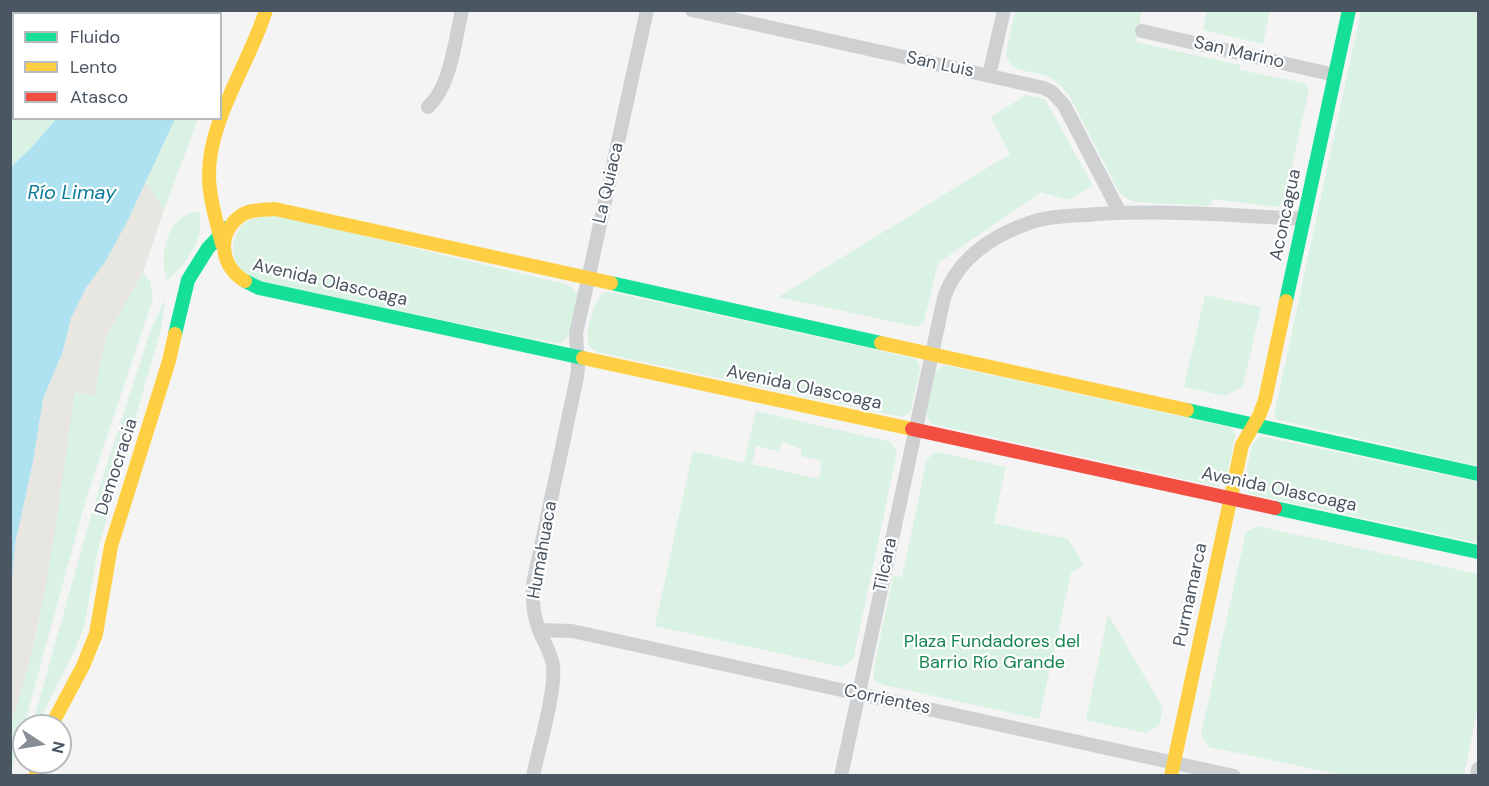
<!DOCTYPE html>
<meta charset="utf-8">
<style>
body{margin:0}
#map{position:relative;width:1489px;height:786px;overflow:hidden;background:#f4f4f4;font-family:"DM Sans",sans-serif}
canvas{display:block}
.frame{position:absolute;inset:0;border:12px solid #4a5661;pointer-events:none}
.legend{position:absolute;left:12px;top:12px;width:210px;height:108px;box-sizing:border-box;background:#fff;border:2px solid #b7bbc0;margin:0;padding:8px 10px;list-style:none;font-size:18px;color:#4a5661}
.legend li{display:flex;align-items:center;gap:12px;height:30px}
.legend b{width:30px;border:2px solid #b7bbc0}
.north{position:absolute;left:12px;top:714px;width:60px;height:60px;box-sizing:border-box;background:#fff;border:2px solid #b7bbc0;border-radius:50%;rotate:102deg;font-size:16px;font-weight:700;line-height:24px;text-align:center;color:#4a5661}
.north::after{content:'';display:block;margin:auto;width:21px;height:27px;background:#868d94;clip-path:polygon(50% 0,100% 100%,50% 72%,0 100%)}
</style>
<div id="map">
<canvas width="1489" height="786"></canvas>
<div class="frame"></div>
<ul class="legend">
<li><b style="height:8px;background:#16e098"></b>Fluido</li>
<li><b style="height:8px;background:#ffcf43"></b>Lento</li>
<li><b style="height:8px;background:#f24e42"></b>Atasco</li>
</ul>
<div class="north">N</div>
</div>
<script>
const context = document.querySelector('canvas').getContext('2d');
context.lineJoin = 'round';
function fillPath(path, color) { context.fillStyle = color; context.fill(path, 'evenodd'); }
function trace(path, color, width, dash) { context.strokeStyle = color; context.lineWidth = width; context.lineCap = dash ? 'butt' : 'round'; context.setLineDash(dash || []); context.stroke(path); }
function drawText(font, color, halo, rows, align = 'center') {
  context.font = font + ' "DM Sans",sans-serif'; context.lineWidth = 4.5; context.setLineDash([]); context.textBaseline = 'middle'; context.strokeStyle = halo; context.fillStyle = color; for (const [text, x, y, turn = 0] of rows) {
    context.save(); context.translate(x, y); context.rotate((+turn || 0) * Math.PI / 180); context.textAlign = isNaN(turn) ? turn : align; if (halo) context.strokeText(text, 0, 0); context.fillText(text, 0, 0); context.restore();
  }
}
fillPath(new Path2D(`
 M 11,11 L 110,11 L 109,14 L 14,14 L 14,118 L 56,119 L 31,148 L 11,167 Z
 M 1015,11 L 1142,11 L 1136,42 L 1240,65 L 1240,70 L 1304,83 L 1309,89 L 1284,202 L 1277,207 L 1212,199 L 1211,206 L 1134,202 L 1120,194 L 1069,95 C 1062,87 1056,80 1047,76 C 1032,70 1010,74 1006,54 Z
 M 1207,11 L 1270,11 L 1263,44 L 1203,30 Z
 M 1361,11 L 1478,11 L 1478,466 L 1275,419 L 1274,415 Z
 M 1026,95 L 1045,99 L 1093,186 L 1068,200 L 1041,192 L 938,263 L 924,322 L 917,327 L 778,297 L 1010,154 L 991,117 Z
 M 175,119 L 198,119 L 164,210 L 146,182 Z
 M 199,211 C 206,239 186,263 167,281 C 158,254 167,215 199,211 Z
 M 276,215 L 569,285 L 577,293 C 578,308 574,336 560,344 L 259,282 C 253,277 244,273 240,268 C 227,254 234,225 252,219 C 259,216 268,216 276,215 Z
 M 143,272 L 150,281 L 153,298 L 86,499 L 11,773 L 11,724 L 21,692 L 38,627 L 75,392 L 93,396 L 106,337 Z
 M 611,292 L 917,359 L 920,369 L 910,413 L 901,417 L 597,352 C 593,349 591,349 589,345 C 584,335 594,299 603,293 Z
 M 1205,295 L 1261,307 L 1243,386 L 1226,396 L 1184,387 Z
 M 165,299 L 161,329 L 99,545 L 84,627 L 73,654 L 36,726 L 32,726 L 94,505 L 150,332 Z
 M 945,365 L 1229,427 L 1234,431 L 1235,437 L 1226,480 L 1219,487 L 932,424 L 927,417 L 927,408 L 935,374 L 937,370 Z
 M 756,411 L 891,442 L 897,453 L 853,660 L 842,667 L 655,626 L 693,451 L 744,463 ZM 782,441 L 802,450 L 801,456 L 822,461 L 819,479 L 752,464 L 756,446 L 779,451 Z
 M 1260,436 L 1478,482 L 1478,543 L 1251,494 L 1244,488 L 1244,483 L 1252,445 Z
 M 937,452 L 1006,467 L 994,523 L 1068,539 L 1084,565 L 1071,573 L 1039,719 L 884,685 L 874,680 L 874,668 L 893,576 L 902,577 L 927,459 Z
 M 1257,526 L 1478,574 L 1478,706 L 1464,775 L 1342,775 L 1209,747 L 1201,735 L 1246,532 Z
 M 1108,614 L 1163,708 L 1159,725 L 1145,733 L 1086,720 Z`), '#d9f2e3');
fillPath(new Path2D(`
 M 146,182 L 164,210 L 143,272 L 106,337 L 94,396 L 75,392 C 58,504 47,617 11,724 L 10,590 L 15,544 L 33,462 L 43,399 L 63,351 L 71,318 L 77,304 L 128,220 Z`), '#e7e6e1');
fillPath(new Path2D(`
 M 110,10 L 210,10 L 210,14 L 109,13 Z
 M 56,119 L 175,119 L 128,220 L 105,262 L 86,288 L 71,318 L 63,351 L 43,399 L 33,462 L 15,544 L 11,590 L 11,167 L 31,148 Z`), '#aee2f0');
trace(new Path2D(`
 M 692,10 L 1044,88 L 1052,92 L 1064,105 L 1120,213
 M 1142,31 L 1335,75
 M 989,76 L 1004,10
 M 428,107 C 451,86 455,40 462,10
 M 539,630 L 572,631 L 1234,776
 M 533,776 C 539,747 556,692 553,665 C 551,653 544,642 539,630 C 533,615 532,600 533,584 L 577,377 L 578,368 L 576,334 L 647,10
 M 841,776 L 944,298 C 958,257 995,234 1035,221 C 1055,215 1077,216 1098,214 C 1167,210 1235,215 1304,219
 M 1477,776 L 1478,769`), '#ced0d2', 14);
trace(new Path2D(`
 M 245,281 L 259,288 L 583,358
 M 611,283 L 881,343
 M 1286,301 L 1349,10
 M 175,334 L 188,280 L 208,248 L 227,228
 M 1187,410 L 1478,474
 M 1275,508 L 1478,552`), '#16e098', 14);
trace(new Path2D(`
 M 222,244 C 217,222 209,199 209,176 C 208,120 250,63 266,10
 M 245,281 C 221,267 216,235 239,217 C 249,209 262,210 275,209 L 611,283
 M 881,343 L 1187,410
 M 583,358 L 912,429
 M 51,726 L 83,666 L 96,634 L 111,546 L 169,361 L 175,334
 M 36,776 L 37,762
 M 1171,776 L 1242,445 L 1259,416 L 1265,400 L 1286,301`), '#ffcf43', 14);
trace(new Path2D(`
 M 912,429 L 1275,508`), '#f24e42', 14);
drawText('18px', '#4a5661', '#fff', [
 ["San Marino",1239,53,13],
 ["San Luis",940,65,12],
 ["La Quiaca",609,183,-77],
 ["Aconcagua",1286,215,-78],
 ["Avenida Olascoaga",330,283,13],
 ["Avenida Olascoaga",804,388,12],
 ["Democracia",117,467,-72],
 ["Avenida Olascoaga",1279,490,12],
 ["Humahuaca",543,550,-80],
 ["Tilcara",886,565,-78],
 ["Purmamarca",1191,595,-78],
 ["Corrientes",887,700,12]
]);
drawText('18px', '#17864f', '#fff', [
 ["Plaza Fundadores del",992,642],
 ["Barrio Río Grande",992,663]
]);
drawText('italic 20px', '#0c7c9b', '#fff', [
 ["Río Limay",72,194]
]);
</script>
